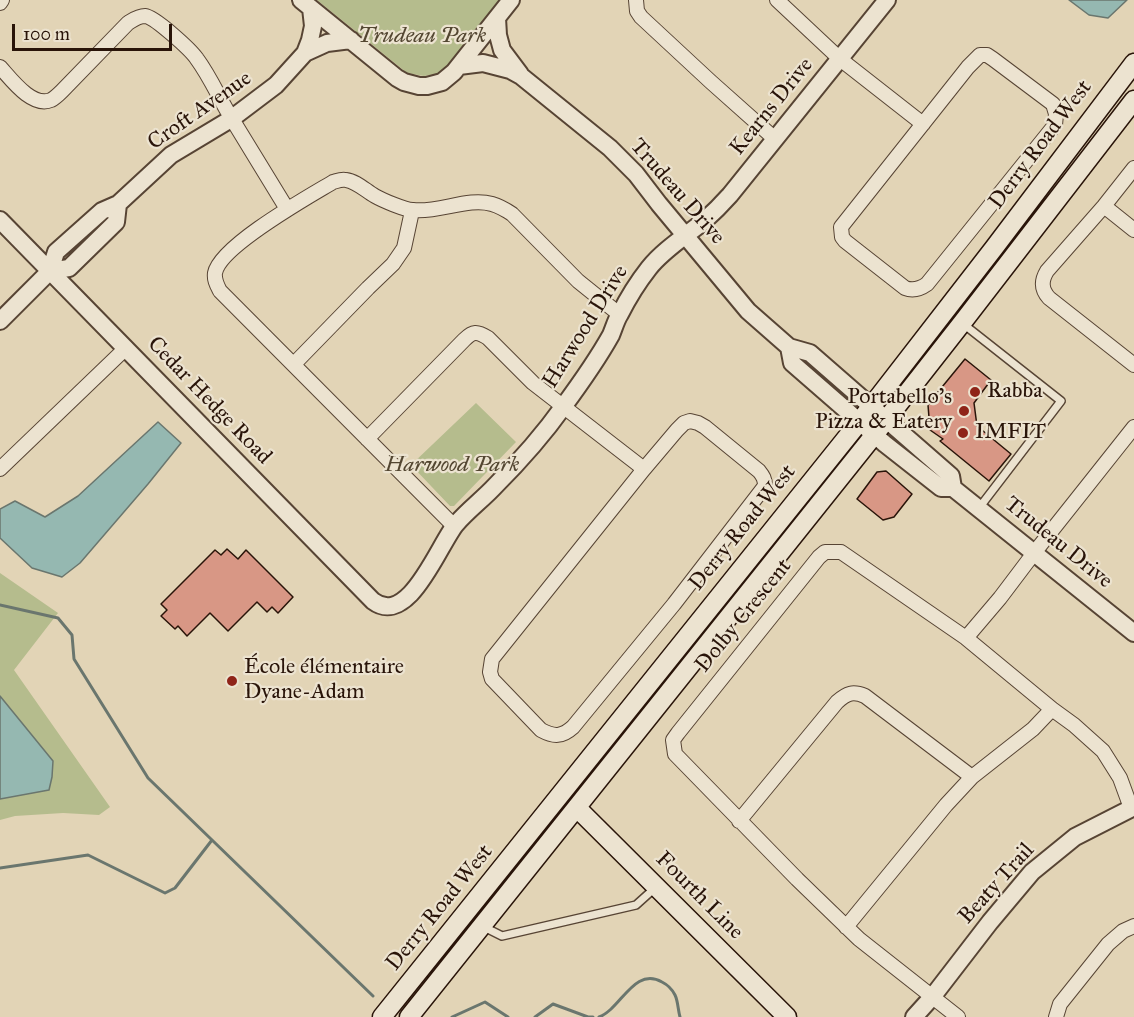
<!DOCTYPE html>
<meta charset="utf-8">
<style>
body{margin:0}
#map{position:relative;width:1134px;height:1017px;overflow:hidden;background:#e2d4b6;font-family:"IM FELL Great Primer",serif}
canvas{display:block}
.scale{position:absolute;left:12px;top:24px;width:160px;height:27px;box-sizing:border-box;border:3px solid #291409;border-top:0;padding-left:8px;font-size:18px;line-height:21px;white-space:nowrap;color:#291409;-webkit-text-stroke:4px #ece3d0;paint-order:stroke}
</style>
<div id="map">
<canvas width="1134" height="1017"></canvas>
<div class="scale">100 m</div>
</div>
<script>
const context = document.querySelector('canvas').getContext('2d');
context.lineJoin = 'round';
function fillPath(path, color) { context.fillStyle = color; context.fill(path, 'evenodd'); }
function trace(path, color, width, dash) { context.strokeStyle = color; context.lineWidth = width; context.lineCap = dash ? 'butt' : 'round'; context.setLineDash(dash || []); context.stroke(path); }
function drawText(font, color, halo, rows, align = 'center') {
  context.font = font + ' "IM FELL Great Primer",serif'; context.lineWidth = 4.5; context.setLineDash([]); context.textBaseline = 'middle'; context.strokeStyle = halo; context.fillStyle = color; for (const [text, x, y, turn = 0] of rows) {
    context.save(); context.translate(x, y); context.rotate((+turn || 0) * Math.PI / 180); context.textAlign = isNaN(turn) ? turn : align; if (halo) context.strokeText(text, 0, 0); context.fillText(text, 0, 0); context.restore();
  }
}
fillPath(new Path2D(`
 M 317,0 L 500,0 L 451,65 L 436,74 L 424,76 L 407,73 Z
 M 476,403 L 516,442 L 454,506 L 450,506 L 411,465 Z
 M 0,573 L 58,613 L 14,670 L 110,807 L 99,815 L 63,813 L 15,816 L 0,820 Z`), '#b5bc8d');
const water = new Path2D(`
 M 1069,0 L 1127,0 L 1108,18 L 1089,15 Z
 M 158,422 L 181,443 L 148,484 L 80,563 L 62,577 L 32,568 L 0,538 L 0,509 L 15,501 L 45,517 L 78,496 Z
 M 0,696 L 53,761 L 52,777 L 49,790 L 0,799 Z`);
fillPath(water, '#95b8b1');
trace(water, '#6a766e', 1.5);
trace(new Path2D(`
 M 0,605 L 58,618 L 72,635 L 74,659 L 148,778 L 373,996
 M 0,868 L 88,855 L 165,893 L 175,888 L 212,840
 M 452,1017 L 485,1002 L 508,1017
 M 535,1017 L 553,1004 L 588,1017 L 593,1017
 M 599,1017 C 621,1009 634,966 662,982 C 668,985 672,989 675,995 C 678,1001 678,1010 680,1017`), '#6a766e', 3);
const building = new Path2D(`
 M 965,359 L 991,380 L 974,403 L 977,426 L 1011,454 L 989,481 L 940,441 L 943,439 L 930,430 L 928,405 L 935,399 L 933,398 Z
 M 886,471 L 912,494 L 894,517 L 883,520 L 857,499 L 877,472 Z
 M 227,549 L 238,559 L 246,550 L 293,597 L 278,613 L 272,607 L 267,612 L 257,602 L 228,631 L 210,613 L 187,636 L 178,626 L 175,629 L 161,616 L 167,610 L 161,604 L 215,550 L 221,555 Z`);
fillPath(building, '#d89785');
trace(building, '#291409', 1.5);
const service = new Path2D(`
 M 962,323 L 1061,401 L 979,508
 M 482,926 L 502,936 L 636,905 L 656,887`);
const minor = new Path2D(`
 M 636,0 L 637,11 L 641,17 L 711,82 L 775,139
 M 777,0 L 840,59 L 923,124
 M 0,3 L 2,0
 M 980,55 L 987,55 L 993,59 L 1053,104 L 1056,114 L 1055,125 L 927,284 C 920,289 913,291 905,288 L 845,241 L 842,237 L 841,227 L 968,67 Z
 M 0,67 C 11,79 32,108 51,100 C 55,98 59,94 62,91 L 128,23 C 133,20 138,16 145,16 C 155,17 191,50 197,59 C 211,78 220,100 232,119 C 250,149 269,179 287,209
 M 1134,168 L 1104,206 L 1047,271 C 1041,281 1041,289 1049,298 L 1134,365
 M 1104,206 L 1134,230
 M 294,364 L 368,288 L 393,264 L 404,248 L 412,211
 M 690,421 L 698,423 L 705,427 L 759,471 C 763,476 765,479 765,486 L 674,604 L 573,727 C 562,737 554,737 541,730 L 492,679 L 490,672 L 492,659 L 644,469 L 677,430 L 684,423 Z
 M 367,439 L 464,340 C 473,331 477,331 488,338 L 533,383 L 644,469
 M 0,469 L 126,348
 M 454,526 L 220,291 C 217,285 214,280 215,273 C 220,246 308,197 333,182 C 337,181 341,179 346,180 C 356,181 366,191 375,196 C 382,200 405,210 413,210 C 439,213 468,197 492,204 C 499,206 506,210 512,214 L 578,281 L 619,314
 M 966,638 L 1000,598 L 1034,553 L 1134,427
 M 739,821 L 837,702 C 847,693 853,691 865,696 L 972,777
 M 846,927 L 946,805 L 972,777 L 1033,729 L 1052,709
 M 958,1017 L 859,939 L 797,879 L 675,754 L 673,740 L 678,733 L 819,557 L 825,552 L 841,552 L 966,638 L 1052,709 L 1074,725 L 1103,751 L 1120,778 L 1131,808
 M 1056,1017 L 1060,1004 L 1108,944 L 1123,931 L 1134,926`);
const tertiary = new Path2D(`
 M 301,0 L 397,78 L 404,82 L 419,86 L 427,86 L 442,82 L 454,72 L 511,0
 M 497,18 L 498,35 L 502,50 L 520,74
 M 305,53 L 327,43 L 351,40
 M 459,66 L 483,63 L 510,70 L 521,76 L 610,148 L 636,174 L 659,204 L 748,311 L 789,347 L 810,353 L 951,476 L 953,488
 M 0,220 L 373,601 C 409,628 439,544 456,524 C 468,510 483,499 495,486 C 520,461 543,435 563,407 C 580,384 597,360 611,335 C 614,328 616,320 620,314 C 628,298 638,282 649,268 C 663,250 687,235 704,221 C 713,213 722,204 730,195 L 887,0
 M 50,271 L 69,268 L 116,222 L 118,204
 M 0,321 L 50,271 L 56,252 L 102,211 L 118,204 L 171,155 L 231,119 L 276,85 L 305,53 L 310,40 L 313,26 L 311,8
 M 789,347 L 792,363 L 885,444 L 941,488 L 953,488 L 1134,633
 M 914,1017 L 933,996 L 990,922 L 1032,872 L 1075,837 L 1134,807`);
const secondary = new Path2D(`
 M 577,808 L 787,1017
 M 382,1017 L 860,421 L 994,248 L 1134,63
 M 409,1017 L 875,434 L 962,323 L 1134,100`);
trace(service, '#574434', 10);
trace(minor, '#574434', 16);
trace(tertiary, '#574434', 20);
trace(secondary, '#291409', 21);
trace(service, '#ece3d0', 7);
trace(minor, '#ece3d0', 14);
trace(tertiary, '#ece3d0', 16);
trace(secondary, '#ece3d0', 18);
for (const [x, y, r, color] of [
 [975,392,6,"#8f2418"],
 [964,411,6,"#8f2418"],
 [963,433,6,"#8f2418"],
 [232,681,6,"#8f2418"]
]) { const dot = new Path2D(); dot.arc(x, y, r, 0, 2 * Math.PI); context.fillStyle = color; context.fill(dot); trace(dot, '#ece3d0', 2); }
drawText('italic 22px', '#534631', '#ece3d0', [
 ["Trudeau Park",422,37],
 ["Harwood Park",452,466]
]);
drawText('22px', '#291409', '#ece3d0', [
 ["Kearns Drive",772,107,-51],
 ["Croft Avenue",200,111,-35],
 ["Derry Road West",1041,145,-53],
 ["Trudeau Drive",677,192,49],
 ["Harwood Drive",586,327,-58],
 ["Cedar Hedge Road",209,401,46],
 ["Derry Road West",743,528,-51],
 ["Trudeau Drive",1058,543,39],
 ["Dolby Crescent",744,616,-51],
 ["Beaty Trail",997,884,-48],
 ["Fourth Line",699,896,45],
 ["Derry Road West",440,908,-51]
]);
drawText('22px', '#291409', '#ece3d0', [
 ["Rabba",987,392],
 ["Portabello's",952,398,"right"],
 ["Pizza & Eatery",952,423,"right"],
 ["IMFIT",975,433],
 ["École élémentaire",244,668],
 ["Dyane-Adam",244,693]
], 'left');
</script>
